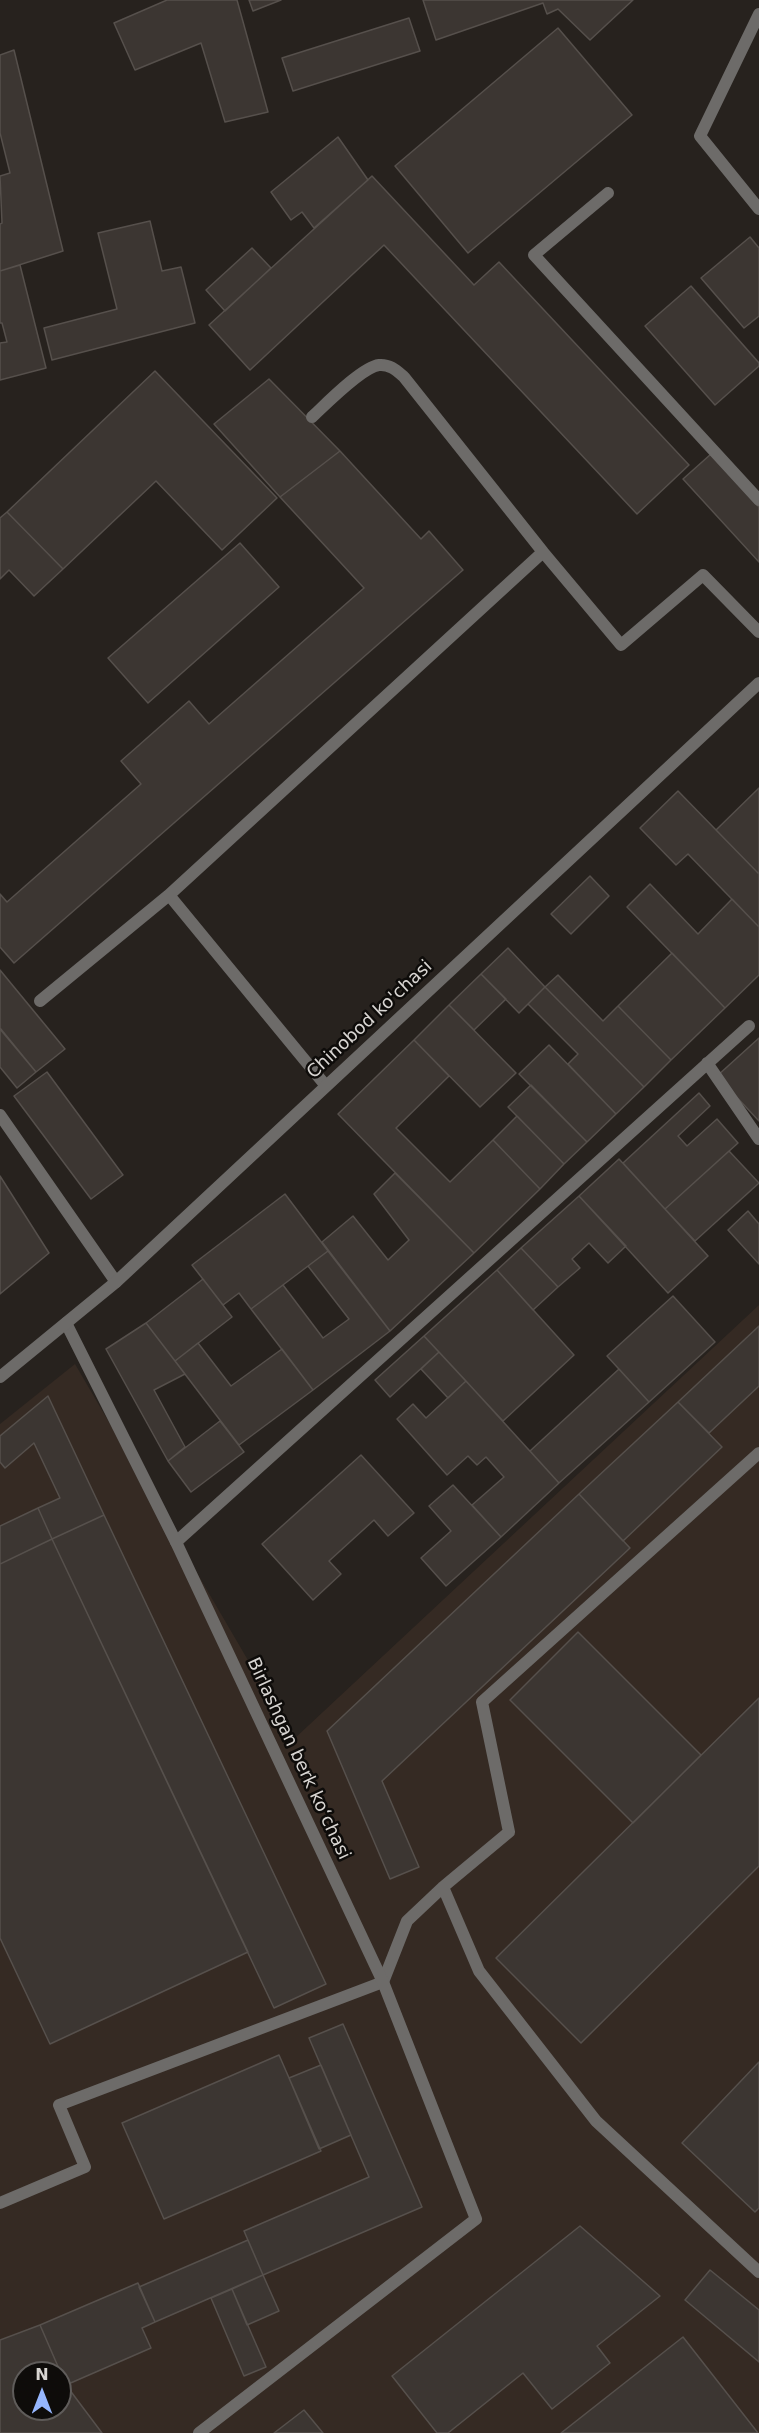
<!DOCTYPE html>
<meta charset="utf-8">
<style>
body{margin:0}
#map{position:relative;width:759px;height:2433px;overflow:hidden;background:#27221e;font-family:"DejaVu Sans",sans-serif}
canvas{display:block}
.north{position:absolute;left:12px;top:2361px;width:60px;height:60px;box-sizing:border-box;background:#0e0c0a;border:2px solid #5f5c5a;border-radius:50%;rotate:0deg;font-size:16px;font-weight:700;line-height:24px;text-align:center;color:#d8d5d2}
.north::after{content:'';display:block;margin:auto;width:21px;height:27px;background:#95b6fd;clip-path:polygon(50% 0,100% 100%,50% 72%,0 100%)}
</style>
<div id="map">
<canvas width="759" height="2433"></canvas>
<div class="north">N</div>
</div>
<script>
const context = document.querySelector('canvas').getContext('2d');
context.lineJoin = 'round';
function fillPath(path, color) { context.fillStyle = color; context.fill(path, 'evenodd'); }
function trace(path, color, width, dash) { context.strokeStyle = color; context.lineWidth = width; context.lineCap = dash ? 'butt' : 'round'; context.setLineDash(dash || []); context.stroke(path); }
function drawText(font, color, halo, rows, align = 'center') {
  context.font = font + ' "DejaVu Sans",sans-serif'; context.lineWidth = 5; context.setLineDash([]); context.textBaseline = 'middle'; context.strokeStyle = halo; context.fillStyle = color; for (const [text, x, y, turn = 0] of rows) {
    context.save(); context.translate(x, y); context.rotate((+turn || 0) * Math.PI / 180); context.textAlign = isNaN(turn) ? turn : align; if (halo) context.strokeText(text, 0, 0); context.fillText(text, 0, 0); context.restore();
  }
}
fillPath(new Path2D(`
 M 759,1305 L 759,2433 L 0,2433 L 0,1424 L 75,1364 L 294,1739 ZM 24,2373 L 60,2373 L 60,2409 L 24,2409 Z`), '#352a23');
const building = new Path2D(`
 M 167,0 L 237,0 L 268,112 L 225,122 L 201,43 L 135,70 L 114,23 Z
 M 249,0 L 281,0 L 253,11 Z
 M 423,0 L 633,0 L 590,40 L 558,9 L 547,14 L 543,3 L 436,40 Z
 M 409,18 L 420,51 L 293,91 L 282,58 Z
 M 558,28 L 632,115 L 468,253 L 395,166 Z
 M 14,50 L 63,251 L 0,271 L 0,224 L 2,223 L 0,176 L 10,173 L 0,133 L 0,55 Z
 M 338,137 L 368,180 L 314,228 L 302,212 L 291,220 L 271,192 Z
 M 372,176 L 474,285 L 499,262 L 689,465 L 637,514 L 384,245 L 250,370 L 209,325 Z
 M 150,221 L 162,271 L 181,267 L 195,323 L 52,360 L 44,328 L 117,309 L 98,233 Z
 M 750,237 L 759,248 L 759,316 L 744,328 L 701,278 Z
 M 252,248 L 271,268 L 225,311 L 206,290 Z
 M 20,265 L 46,368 L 0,380 L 0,343 L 7,342 L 2,323 L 0,323 L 0,271 Z
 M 691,286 L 759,363 L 759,366 L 715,405 L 645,326 Z
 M 155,371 L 277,498 L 222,550 L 156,481 L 63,569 L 7,512 Z
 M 269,379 L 340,451 L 280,497 L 214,424 Z
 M 340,451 L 421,539 L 429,531 L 463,570 L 14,963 L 0,947 L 0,894 L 7,902 L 141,784 L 121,761 L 189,701 L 209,724 L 364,588 L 280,497 Z
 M 711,454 L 759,507 L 759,562 L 683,479 Z
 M 7,512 L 63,569 L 34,596 L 9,570 L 0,579 L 0,518 Z
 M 240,543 L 279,587 L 148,703 L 108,658 Z
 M 759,788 L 759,874 L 716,830 Z
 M 678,791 L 759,874 L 759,927 L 688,854 L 676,865 L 640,828 Z
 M 590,876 L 609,896 L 571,934 L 551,914 Z
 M 650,884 L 698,934 L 732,899 L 759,927 L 759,975 L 725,1008 L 627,907 Z
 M 508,948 L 545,987 L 519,1013 L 481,974 Z
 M 672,953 L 725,1008 L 671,1060 L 618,1006 Z
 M 0,970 L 65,1049 L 36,1072 L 0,1028 Z
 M 481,974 L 506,999 L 474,1030 L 449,1005 Z
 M 558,975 L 603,1021 L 618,1006 L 671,1060 L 644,1087 L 545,987 Z
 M 545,987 L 644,1087 L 616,1114 L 568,1064 L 578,1054 L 528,1004 Z
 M 449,1005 L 516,1073 L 480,1107 L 414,1040 Z
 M 0,1029 L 36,1072 L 17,1088 L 0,1067 Z
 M 759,1038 L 759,1121 L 717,1076 Z
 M 414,1040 L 449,1076 L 396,1128 L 450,1182 L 493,1140 L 540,1189 L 474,1253 L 338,1114 Z
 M 549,1045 L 616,1114 L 587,1142 L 519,1074 Z
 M 47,1072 L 123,1175 L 91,1199 L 14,1096 Z
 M 531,1085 L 587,1142 L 564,1164 L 508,1107 Z
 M 699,1093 L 710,1106 L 678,1136 L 687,1146 L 717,1119 L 738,1143 L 665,1209 L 623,1163 Z
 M 517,1116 L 564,1164 L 540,1189 L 493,1140 Z
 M 729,1151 L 759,1183 L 695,1241 L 665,1209 Z
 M 619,1159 L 708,1256 L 668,1293 L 579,1196 Z
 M 395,1173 L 474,1253 L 390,1331 L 322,1242 L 353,1216 L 388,1260 L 409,1240 L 374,1194 Z
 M 0,1176 L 49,1253 L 0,1294 Z
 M 285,1194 L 328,1251 L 251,1309 L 239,1293 L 223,1305 L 192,1265 Z
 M 579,1196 L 626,1246 L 608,1263 L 589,1243 L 572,1259 L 580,1268 L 558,1287 L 521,1248 Z
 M 748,1211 L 759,1224 L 759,1264 L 728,1230 Z
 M 521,1248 L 558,1287 L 533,1310 L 497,1270 Z
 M 328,1251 L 390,1331 L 313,1390 L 251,1309 L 283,1285 L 323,1338 L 349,1319 L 308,1266 Z
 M 497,1270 L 574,1355 L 503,1421 L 424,1336 Z
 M 203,1279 L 232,1317 L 175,1361 L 146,1323 Z
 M 673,1296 L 715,1342 L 649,1402 L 607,1356 Z
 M 146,1323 L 185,1374 L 154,1390 L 185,1447 L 168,1461 L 106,1349 Z
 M 759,1326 L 759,1386 L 709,1433 L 678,1402 Z
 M 424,1336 L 439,1352 L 390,1397 L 375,1380 Z
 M 198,1343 L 231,1386 L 282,1349 L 313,1390 L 239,1445 L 175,1361 Z
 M 439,1352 L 466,1381 L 448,1398 L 421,1369 Z
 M 619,1369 L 649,1402 L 559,1483 L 530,1451 Z
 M 466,1381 L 559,1483 L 501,1537 L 472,1505 L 504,1477 L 486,1457 L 477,1465 L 468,1456 L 447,1475 L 397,1419 L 413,1404 L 426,1418 Z
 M 48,1396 L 104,1515 L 52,1539 L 38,1508 L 60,1498 L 34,1443 L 5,1468 L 0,1462 L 0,1436 Z
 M 678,1402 L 722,1447 L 623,1541 L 579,1494 Z
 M 220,1421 L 244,1452 L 191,1492 L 168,1461 Z
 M 361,1455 L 414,1513 L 388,1536 L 374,1520 L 329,1561 L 341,1574 L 313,1600 L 262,1544 Z
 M 453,1485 L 501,1537 L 446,1586 L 421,1558 L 451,1531 L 429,1506 Z
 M 579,1494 L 630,1548 L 382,1781 L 419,1867 L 390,1879 L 327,1731 Z
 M 38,1508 L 52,1539 L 0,1564 L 0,1526 Z
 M 104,1515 L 326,1984 L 274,2008 L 52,1539 Z
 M 52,1539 L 248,1952 L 50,2044 L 0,1938 L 0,1564 Z
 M 578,1632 L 701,1755 L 633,1823 L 510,1700 Z
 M 759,1698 L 759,1866 L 581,2043 L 496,1958 Z
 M 343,2024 L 422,2207 L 263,2275 L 244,2231 L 369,2177 L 309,2038 Z
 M 279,2055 L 321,2151 L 164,2219 L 122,2123 Z
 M 759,2062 L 759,2208 L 755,2212 L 682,2143 Z
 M 321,2065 L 351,2135 L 319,2149 L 289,2078 Z
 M 580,2226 L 660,2296 L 597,2346 L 610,2363 L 552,2409 L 523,2373 L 448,2433 L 437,2433 L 392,2376 Z
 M 248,2240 L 263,2275 L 155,2322 L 139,2287 Z
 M 710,2270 L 759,2310 L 759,2362 L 685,2300 Z
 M 263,2275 L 279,2311 L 247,2325 L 232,2289 Z
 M 138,2283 L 155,2322 L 142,2328 L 151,2348 L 66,2385 L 40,2325 Z
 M 232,2289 L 266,2367 L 244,2376 L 211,2298 Z
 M 40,2325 L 66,2385 L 102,2433 L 0,2433 L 0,2340 ZM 24,2373 L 60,2373 L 60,2409 L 24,2409 Z
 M 683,2337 L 758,2433 L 561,2433 Z
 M 304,2410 L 323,2433 L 274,2433 Z`);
fillPath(building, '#3c3632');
trace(building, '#56504c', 1.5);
trace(new Path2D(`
 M 759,14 L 700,136 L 759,209
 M 608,193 L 534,255 L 759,500
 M 312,417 C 325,405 362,367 379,365 C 390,364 397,371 404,377 L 543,552 L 169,895 L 326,1086
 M 543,552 L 621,645 L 703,575 L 759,632
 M 40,1001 L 169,895
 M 707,1063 L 759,1139
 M 176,1542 L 749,1026
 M 443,1887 L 479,1971 L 596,2121 L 759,2272
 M 0,2203 L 85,2167 L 59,2105 L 383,1982 L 407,1921 L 443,1887 L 509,1832 L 482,1702 L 759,1453`), '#6d6b69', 12);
trace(new Path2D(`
 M 0,1115 L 116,1282
 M 66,1323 L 176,1542 L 383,1982 L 476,2219 L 199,2433`), '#6d6b69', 12);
trace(new Path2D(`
 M 0,1377 L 116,1282 L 759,683`), '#6d6b69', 12);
drawText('18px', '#d8d5d2', '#0e0c0a', [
 ["Chinobod ko'chasi",370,1020,-43],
 ["Birlashgan berk koʻchasi",298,1759,65]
]);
</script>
